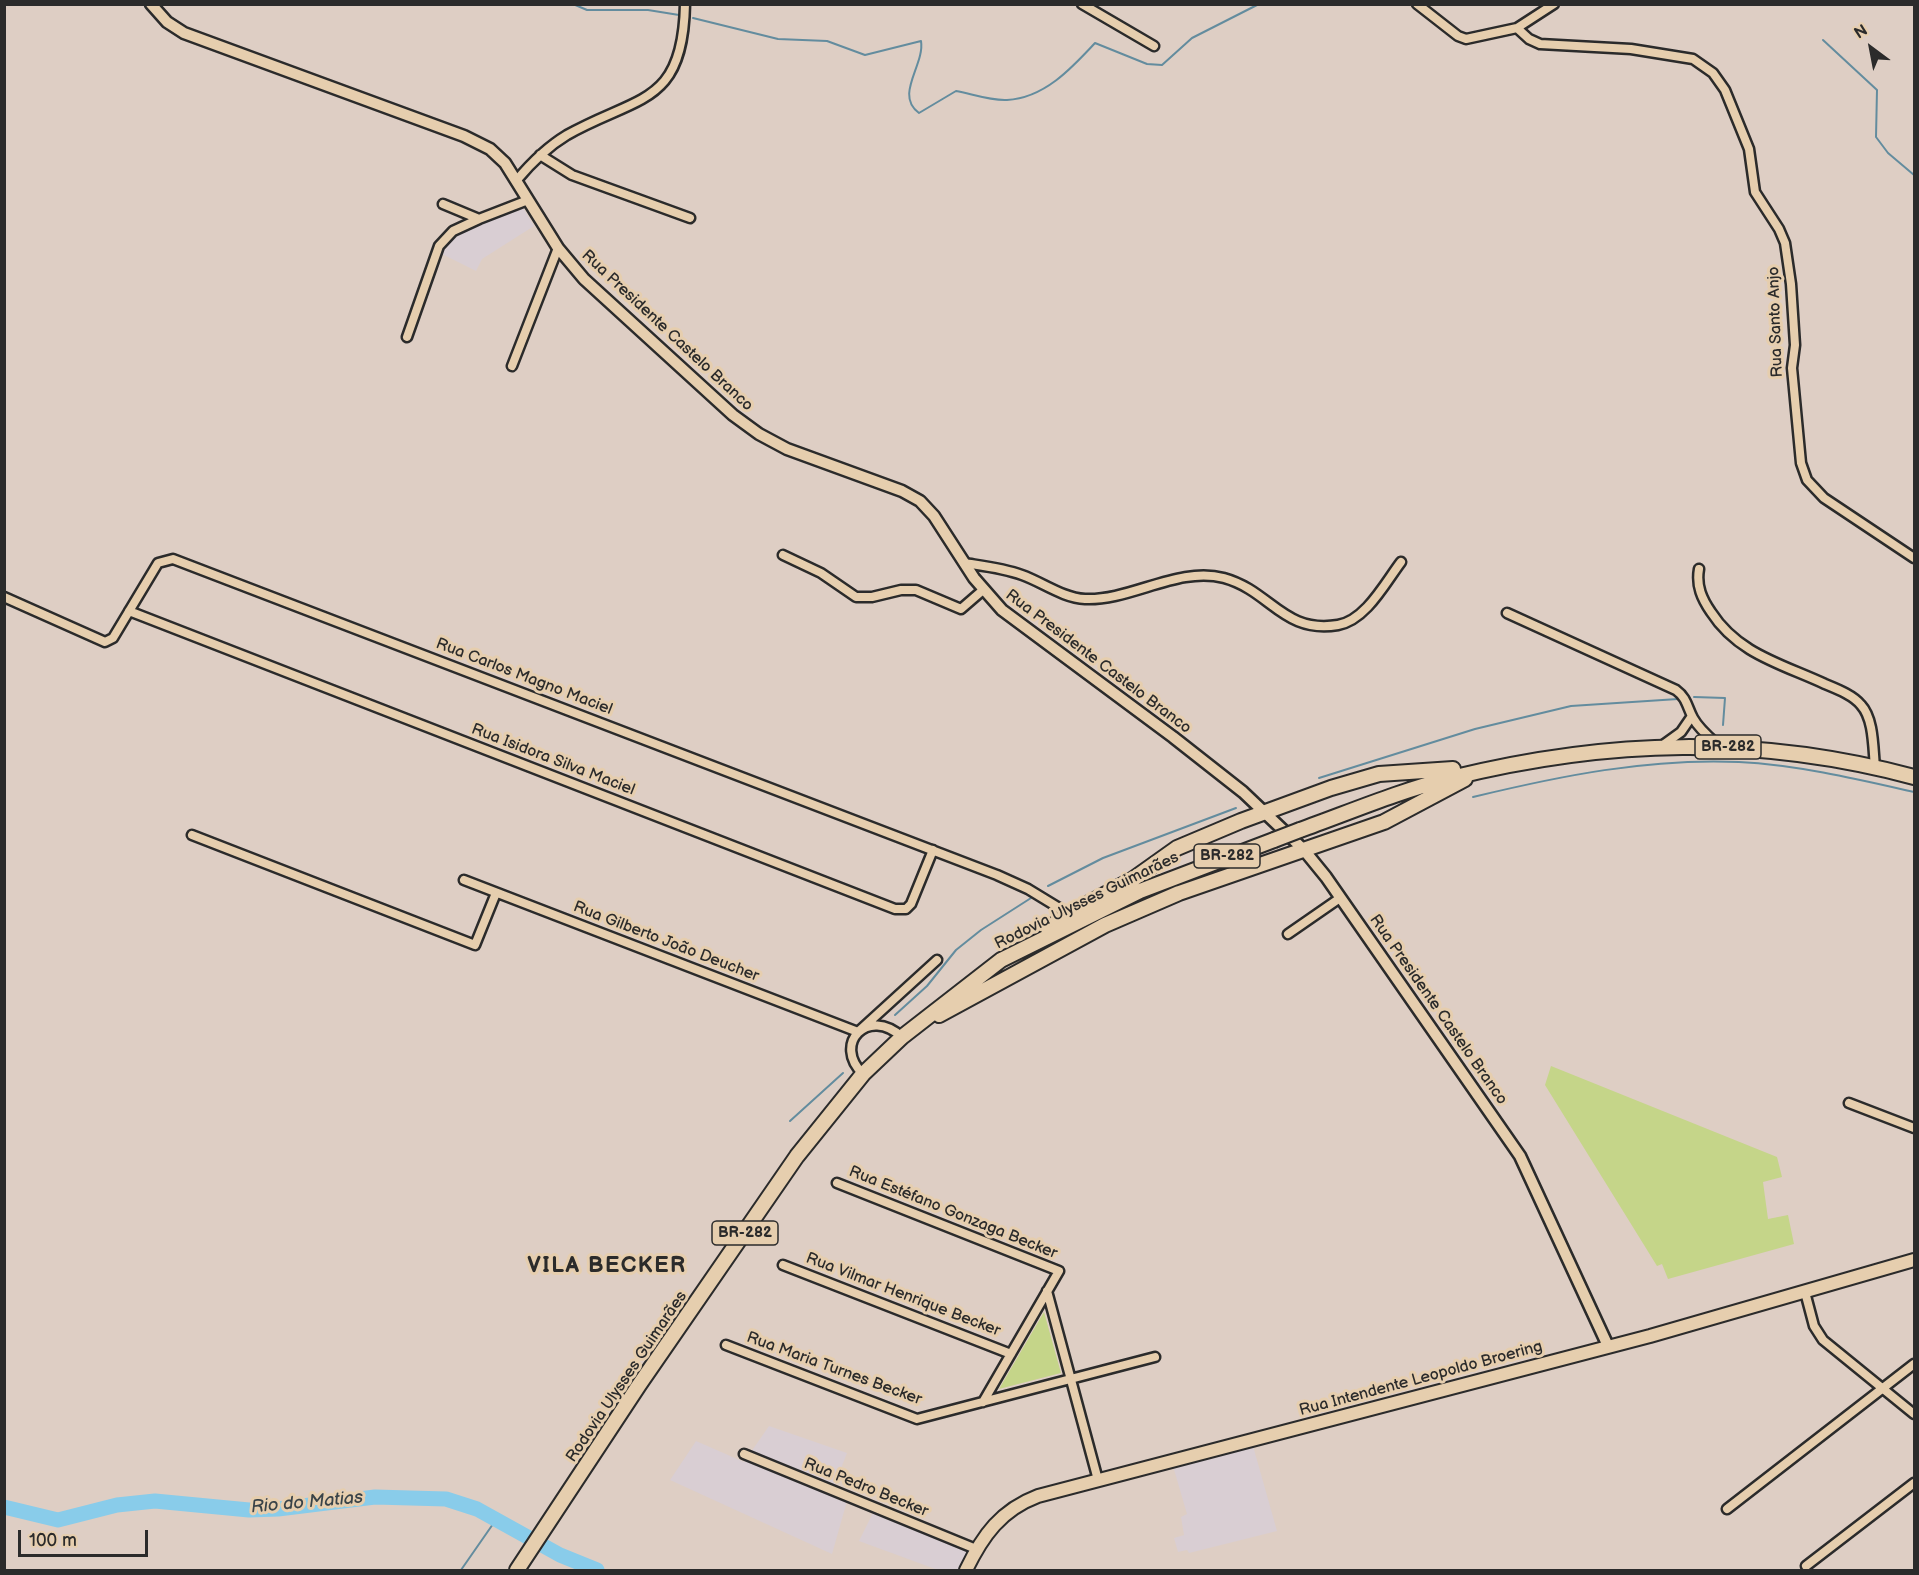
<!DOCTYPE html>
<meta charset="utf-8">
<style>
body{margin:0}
#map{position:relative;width:1919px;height:1575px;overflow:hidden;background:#decec4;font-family:"Balsamiq Sans",sans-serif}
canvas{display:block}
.frame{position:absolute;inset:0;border:6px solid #2b2b2b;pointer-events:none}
.north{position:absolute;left:1841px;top:18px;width:60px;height:60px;-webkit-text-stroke:4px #e6ceae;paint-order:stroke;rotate:328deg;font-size:16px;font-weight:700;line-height:24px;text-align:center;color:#2b2b2b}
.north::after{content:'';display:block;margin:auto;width:21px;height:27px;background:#2b2b2b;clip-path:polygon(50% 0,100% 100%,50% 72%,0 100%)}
.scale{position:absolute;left:18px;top:1530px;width:130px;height:27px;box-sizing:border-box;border:3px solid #2b2b2b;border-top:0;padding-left:8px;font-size:18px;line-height:21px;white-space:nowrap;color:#2b2b2b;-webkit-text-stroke:4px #e6ceae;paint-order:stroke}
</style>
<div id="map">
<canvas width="1919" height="1575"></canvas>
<div class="frame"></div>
<div class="north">N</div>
<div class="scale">100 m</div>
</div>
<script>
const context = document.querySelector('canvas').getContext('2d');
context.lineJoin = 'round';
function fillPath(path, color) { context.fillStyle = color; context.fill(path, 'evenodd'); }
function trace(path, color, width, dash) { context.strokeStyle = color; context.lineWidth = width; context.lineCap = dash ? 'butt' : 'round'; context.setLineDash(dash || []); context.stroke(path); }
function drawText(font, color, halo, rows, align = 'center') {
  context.font = font + ' "Balsamiq Sans",sans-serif'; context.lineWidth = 6; context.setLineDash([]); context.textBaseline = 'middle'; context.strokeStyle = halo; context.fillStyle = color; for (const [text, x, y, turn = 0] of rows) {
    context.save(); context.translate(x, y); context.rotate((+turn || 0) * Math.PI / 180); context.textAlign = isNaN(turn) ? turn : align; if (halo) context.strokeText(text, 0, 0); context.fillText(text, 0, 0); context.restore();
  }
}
fillPath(new Path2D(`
 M 522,206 L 534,226 L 482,259 L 476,271 L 438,252 L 454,232 Z
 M 769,1426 L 847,1453 L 831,1494 L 847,1501 L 832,1554 L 670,1480 L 696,1441 L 744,1462 Z
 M 1253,1446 L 1277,1531 L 1189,1553 L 1187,1550 L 1178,1552 L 1174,1538 L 1184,1535 L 1181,1517 L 1187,1514 L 1173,1466 Z
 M 874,1511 L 968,1549 L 959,1570 L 938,1570 L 859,1541 Z`), '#d9ced3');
fillPath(new Path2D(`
 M 1551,1066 L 1777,1157 L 1782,1177 L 1763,1182 L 1768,1219 L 1788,1215 L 1794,1244 L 1668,1279 L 1662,1264 L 1657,1266 L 1545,1085 Z
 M 1044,1312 L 1061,1373 L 999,1389 Z`), '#c5d589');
trace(new Path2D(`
 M 573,4 L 587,10 L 648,10 L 679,15
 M 693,18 L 778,39 L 827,41 L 865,55 L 921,41 C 925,65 894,95 919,113 L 956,91 C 972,94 991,101 1007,100 C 1044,98 1071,69 1095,43 L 1147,64 L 1162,65 L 1192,38 L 1259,4
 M 1823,40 L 1877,90 L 1876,137 L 1888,153 L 1914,175
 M 1694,697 L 1725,698 L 1723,725
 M 1319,778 L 1475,729 L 1571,706 L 1678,699
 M 1473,797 C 1560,776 1648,758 1739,762 C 1798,765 1857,779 1914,792
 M 1048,886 L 1103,858 L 1236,808
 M 895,1015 L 927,986 L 956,950 L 981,930 L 1031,898
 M 790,1121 L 843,1073
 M 461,1570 L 493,1524 L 500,1520`), '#638c9e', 2);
trace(new Path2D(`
 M 4,1507 L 58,1520 L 117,1505 L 155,1501 L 249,1510 L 278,1509 L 375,1497 L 446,1499 L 477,1509 L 560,1555 L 597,1570`), '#89ccea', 15);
const minor = new Path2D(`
 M 1082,4 L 1154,46
 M 1417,4 L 1458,36 L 1466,39 L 1517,28 L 1554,4
 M 1517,28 L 1529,39 L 1540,44 L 1631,49 L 1693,59 L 1713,73 L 1725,90 L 1749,149 L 1755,192 L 1779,229 L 1785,243 L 1791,284 L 1795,345 L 1792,368 L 1801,463 L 1807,480 L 1824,498 L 1914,558
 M 540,155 L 572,175 L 690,218
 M 516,181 C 531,163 547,147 567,135 C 638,95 683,106 685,4
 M 443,204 L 479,219 L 528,200
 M 407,337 L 439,246 L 453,231 L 479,219
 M 512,366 L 558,248
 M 783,555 L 821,573 L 856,597 L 872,597 L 901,590 L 916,590 L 961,609 L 983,590
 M 964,563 C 983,566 1003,568 1022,575 C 1042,582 1063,598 1085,599 C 1131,601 1178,566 1224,578 C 1271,591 1283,634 1338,625 C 1366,620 1385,583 1401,562
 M 1699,569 C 1696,586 1702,599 1711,612 C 1738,654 1782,664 1825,684 C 1837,689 1853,695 1861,705 C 1874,719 1873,748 1875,767
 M 4,597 L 105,642 L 113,638 L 158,563 L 173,559 L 997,875 L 1028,889 L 1069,914
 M 129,611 L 895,909 L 906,909 L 911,904 L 933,850
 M 1507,613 L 1676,690 C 1687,698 1687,707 1693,718 C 1699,729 1710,738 1719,746
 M 1663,745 L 1681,732 L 1692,716
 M 192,835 L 475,945 L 496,893
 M 464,880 L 858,1032 L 937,960
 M 1288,934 L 1340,898
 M 863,1074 C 832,1044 868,1006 902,1037
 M 1849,1103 L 1914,1128
 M 837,1183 L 1059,1271 L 983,1402
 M 783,1265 L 1011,1354
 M 1047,1291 L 1098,1480
 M 1805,1292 L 1814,1326 L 1823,1340 L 1914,1414
 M 726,1345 L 917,1419 L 1155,1357
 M 744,1454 L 976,1549
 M 1727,1509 L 1914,1364
 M 1806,1566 L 1914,1483`);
const tertiary = new Path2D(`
 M 151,4 L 167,22 L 184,33 L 464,136 L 490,149 L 505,163 L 558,248 L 584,279 L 733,415 L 759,434 L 787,449 L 902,491 L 920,501 L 934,516 L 974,578 L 1002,610 L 1173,737 L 1243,792 L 1304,850 L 1326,877 L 1520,1156 L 1608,1346`);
const secondary = new Path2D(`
 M 966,1570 C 983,1535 1001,1510 1038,1496 L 1650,1336 L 1914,1260`);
const trunk = new Path2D(`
 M 1300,830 C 1350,812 1399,791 1451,778 C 1609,739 1756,735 1914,777
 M 1048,929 L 1069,914 L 1132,880 L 1177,848 L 1241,821 L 1331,788 L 1379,774 L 1453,769
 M 939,1015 L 1105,925 L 1179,893 L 1384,822 L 1465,779
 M 517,1570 L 639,1385 L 797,1156 L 863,1074 L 902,1037 L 1001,960 L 1140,891 L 1274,840`);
trace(minor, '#2b2b2b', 13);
trace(tertiary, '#2b2b2b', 15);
trace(secondary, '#2b2b2b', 16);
trace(trunk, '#2b2b2b', 18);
trace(minor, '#e6ceae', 8);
trace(tertiary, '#e6ceae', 10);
trace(secondary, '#e6ceae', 12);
trace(trunk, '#e6ceae', 14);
const trunkBridge = new Path2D(`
 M 1274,840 L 1300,830`);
trace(trunkBridge, '#2b2b2b', 18, []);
trace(trunkBridge, '#e6ceae', 14);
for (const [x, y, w] of [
 [1728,747,66],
 [1227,856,66],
 [745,1233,66]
]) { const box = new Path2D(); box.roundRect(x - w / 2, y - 12, w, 24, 4.5); context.fillStyle = '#e6ceae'; context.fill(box); trace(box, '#2b2b2b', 1.5); }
drawText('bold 15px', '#2b2b2b', null, [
 ["BR-282",1728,747],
 ["BR-282",1227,856],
 ["BR-282",745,1233]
]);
drawText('16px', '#2b2b2b', '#e6ceae', [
 ["Rua Santo Anjo",1776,322,-92],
 ["Rua Presidente Castelo Branco",667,331,43],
 ["Rua Presidente Castelo Branco",1098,662,37],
 ["Rua Carlos Magno Maciel",524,677,21],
 ["Rua Isidora Silva Maciel",553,760,21],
 ["Rodovia Ulysses Guimarães",1087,901,-26],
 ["Rua Gilberto João Deucher",666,942,21],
 ["Rua Presidente Castelo Branco",1438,1010,55],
 ["Rua Estéfano Gonzaga Becker",953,1213,22],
 ["Rua Vilmar Henrique Becker",903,1295,21],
 ["Rua Maria Turnes Becker",834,1369,20],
 ["Rodovia Ulysses Guimarães",627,1377,-56],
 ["Rua Intendente Leopoldo Broering",1421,1379,-15],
 ["Rua Pedro Becker",866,1488,22]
]);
drawText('italic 18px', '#394348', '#e6ceae', [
 ["Rio do Matias",307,1503,-5]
]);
context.letterSpacing = '1.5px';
drawText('bold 22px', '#2b2b2b', '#e6ceae', [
 ["VILA BECKER",607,1266]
]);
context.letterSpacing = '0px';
</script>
